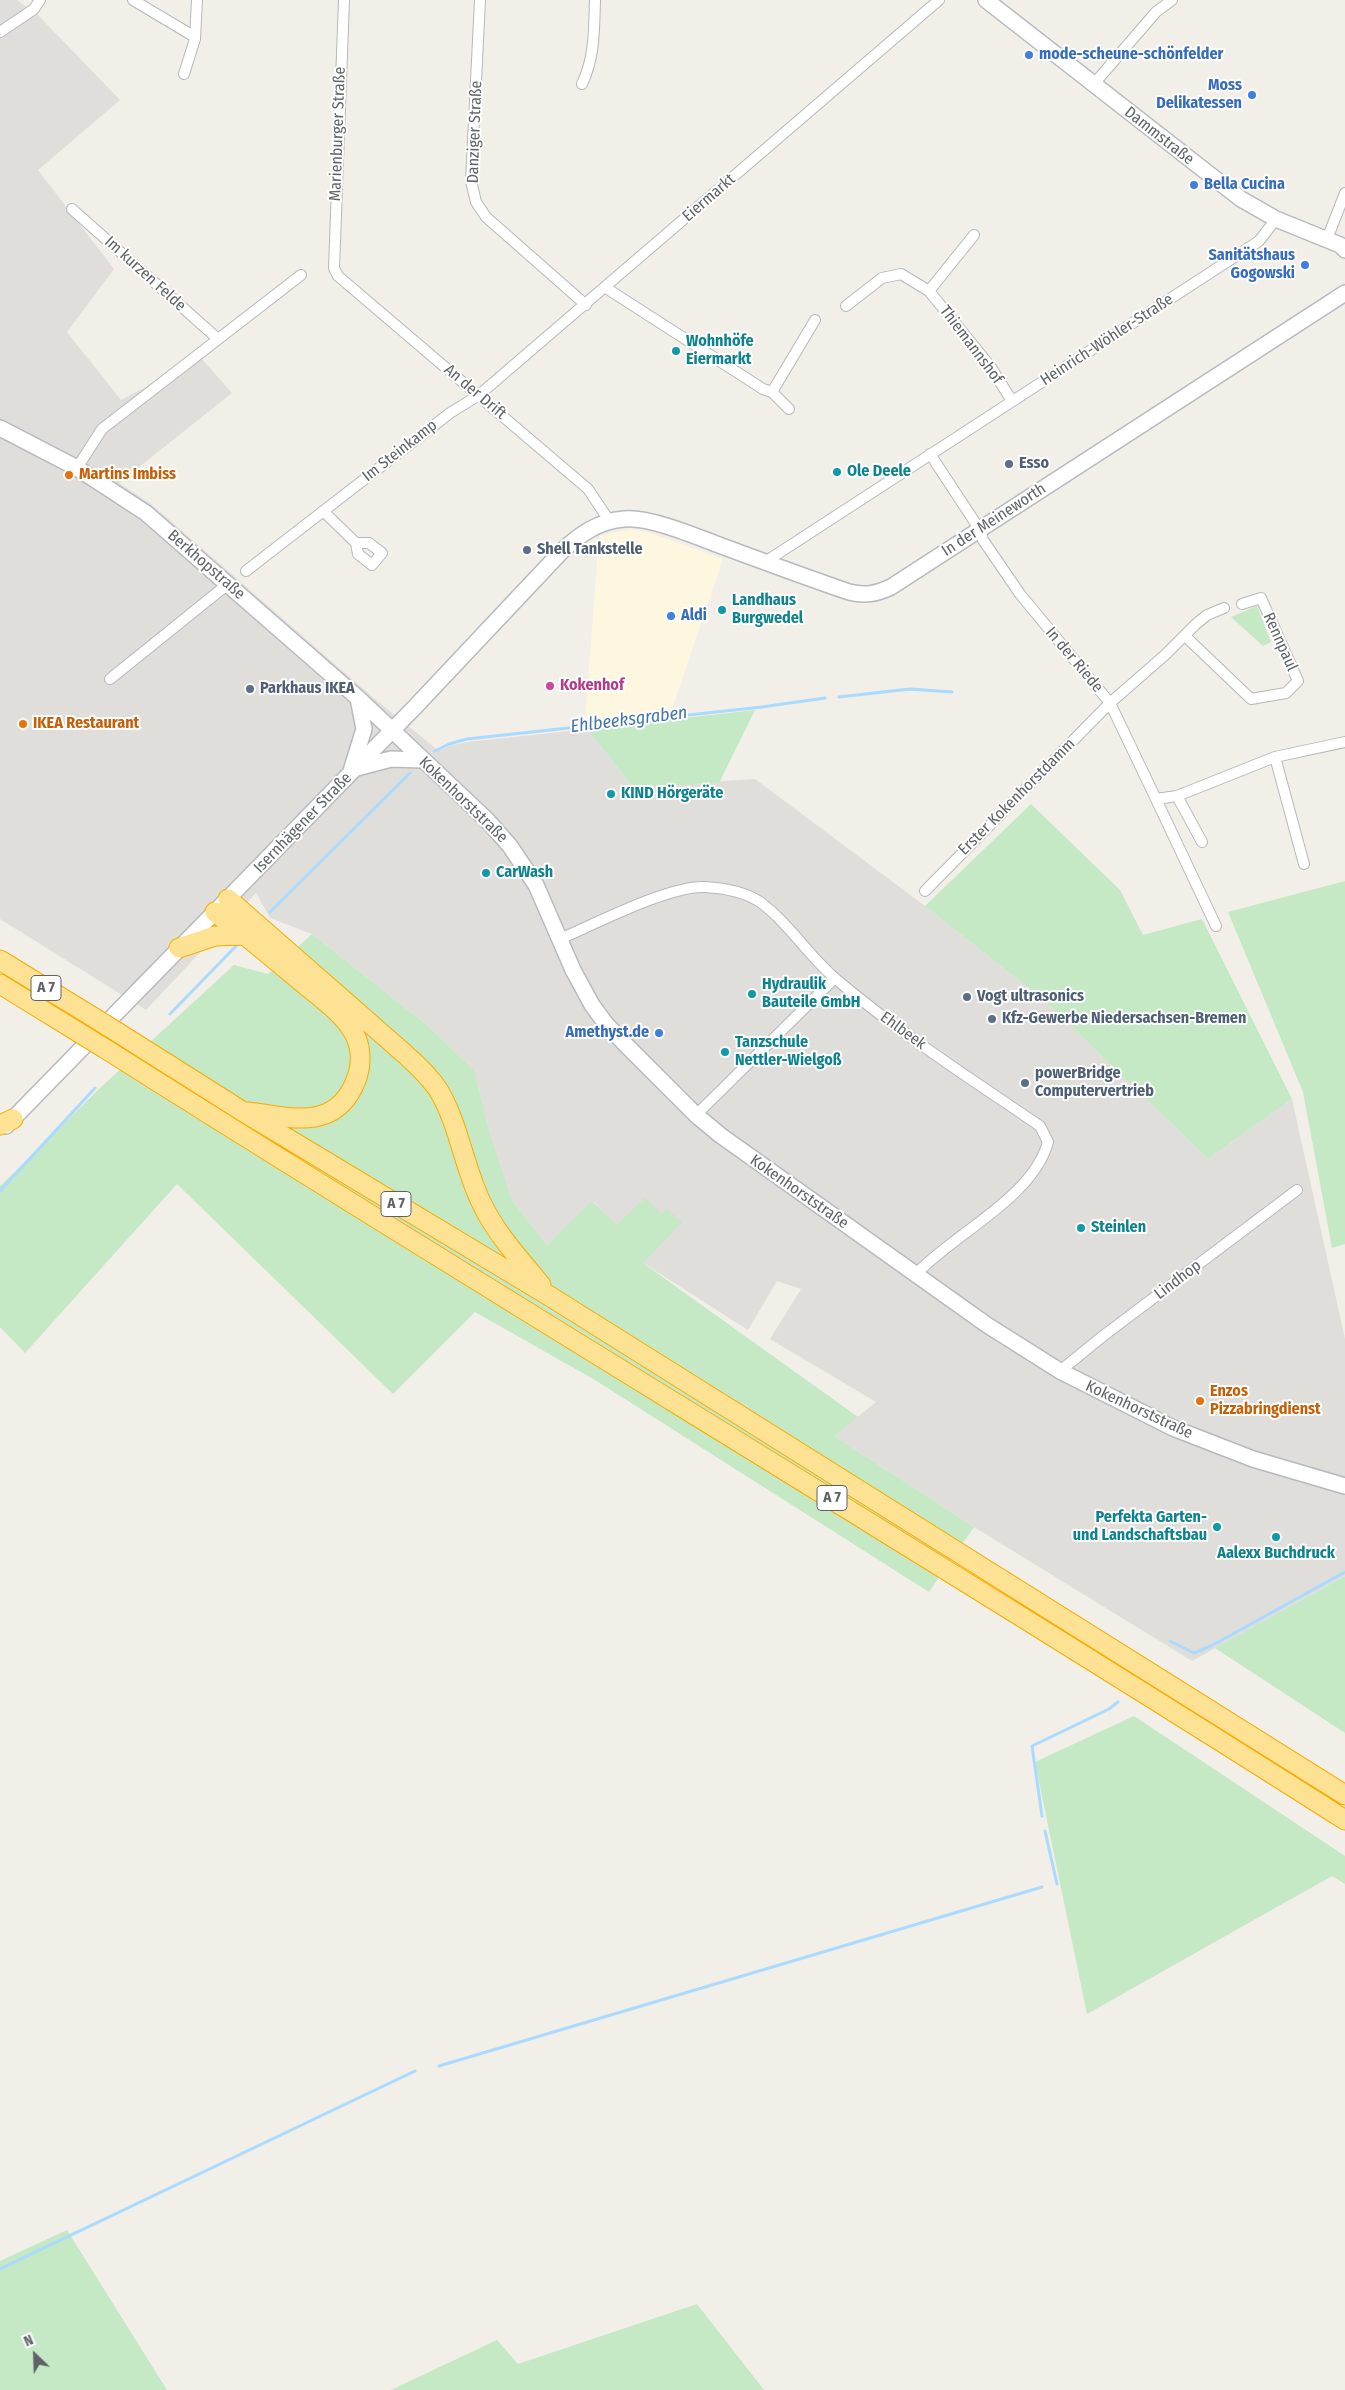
<!DOCTYPE html>
<meta charset="utf-8">
<style>
body{margin:0}
#map{position:relative;width:1345px;height:2390px;overflow:hidden;background:#f1efe8;font-family:"Fira Sans Condensed",sans-serif}
canvas{display:block}
.north{position:absolute;left:10px;top:2330px;width:50px;height:50px;-webkit-text-stroke:4px #fff;paint-order:stroke;rotate:336deg;font-size:14px;font-weight:700;line-height:20px;text-align:center;color:#5f6368}
.north::after{content:'';display:block;margin:auto;width:18px;height:22px;background:#5f6368;clip-path:polygon(50% 0,100% 100%,50% 72%,0 100%)}
</style>
<div id="map">
<canvas width="1345" height="2390"></canvas>
<div class="north">N</div>
</div>
<script>
const context = document.querySelector('canvas').getContext('2d');
context.lineJoin = 'round';
function fillPath(path, color) { context.fillStyle = color; context.fill(path, 'evenodd'); }
function trace(path, color, width, dash) { context.strokeStyle = color; context.lineWidth = width; context.lineCap = dash ? 'butt' : 'round'; context.setLineDash(dash || []); context.stroke(path); }
function drawText(font, color, halo, rows, align = 'center') {
  context.font = font + ' "Fira Sans Condensed",sans-serif'; context.lineWidth = 4; context.setLineDash([]); context.textBaseline = 'middle'; context.strokeStyle = halo; context.fillStyle = color; for (const [text, x, y, turn = 0] of rows) {
    context.save(); context.translate(x, y); context.rotate((+turn || 0) * Math.PI / 180); context.textAlign = isNaN(turn) ? turn : align; if (halo) context.strokeText(text, 0, 0); context.fillText(text, 0, 0); context.restore();
  }
}
fillPath(new Path2D(`
 M 631,529 L 647,532 L 723,559 L 671,712 L 585,721 L 599,536 Z`), '#fef7e0');
fillPath(new Path2D(`
 M 0,0 L 17,0 L 38,15 L 120,100 L 38,170 L 114,269 L 67,332 L 121,400 L 201,358 L 232,393 L 119,483 L 151,504 L 376,700 L 439,751 L 449,746 L 468,742 L 587,729 L 633,787 L 755,779 L 925,906 L 1044,1000 L 1208,1159 L 1292,1099 L 1345,1339 L 1345,1576 L 1192,1661 L 974,1527 L 834,1436 L 876,1402 L 770,1339 L 801,1289 L 777,1281 L 748,1330 L 643,1263 L 662,1214 L 617,1226 L 593,1201 L 547,1245 L 512,1200 L 489,1130 L 474,1070 L 428,1026 L 312,934 L 270,918 L 256,893 L 146,1010 L 0,919 Z`), '#e0deda');
fillPath(new Path2D(`
 M 1257,606 L 1271,642 L 1263,646 L 1231,617 Z
 M 755,710 L 719,783 L 633,787 L 587,729 Z
 M 1031,804 L 1120,890 L 1143,935 L 1202,919 L 1292,1099 L 1208,1159 L 1044,1000 L 925,906 Z
 M 1345,881 L 1345,1244 L 1332,1248 L 1303,1092 L 1228,912 Z
 M 312,934 L 428,1026 L 474,1070 L 489,1130 L 512,1200 L 547,1245 L 592,1201 L 617,1225 L 645,1198 L 662,1214 L 667,1209 L 682,1222 L 643,1263 L 858,1417 L 834,1436 L 974,1527 L 929,1592 L 595,1380 L 475,1312 L 393,1394 L 177,1184 L 25,1353 L 0,1327 L 0,1186 L 100,1088 L 234,965 L 268,974 Z
 M 1345,1576 L 1345,1733 L 1215,1648 Z
 M 1134,1716 L 1345,1856 L 1345,1884 L 1332,1876 L 1087,2014 L 1035,1762 Z
 M 67,2230 L 167,2390 L 0,2390 L 0,2261 Z
 M 697,2304 L 764,2390 L 391,2390 L 497,2340 L 518,2364 Z`), '#c5e8c5');
trace(new Path2D(`
 M 839,697 L 910,689 L 952,692
 M 435,751 L 449,744 L 467,739 L 762,707 L 825,698
 M 270,912 L 410,773
 M 170,1014 L 238,944
 M 0,1191 L 95,1088
 M 1170,1641 L 1194,1653 L 1211,1646 L 1345,1572
 M 1042,1816 L 1032,1746 L 1109,1709 L 1118,1702
 M 1045,1831 L 1057,1884
 M 439,2066 L 1042,1887
 M 0,2269 L 415,2071`), '#aadaff', 3);
const minor = new Path2D(`
 M 133,0 L 195,37
 M 344,0 L 334,268 L 338,276 L 588,489 L 610,522
 M 480,0 L 471,181 L 476,202 L 486,217 L 586,305
 M 0,32 L 34,9 L 40,0
 M 184,74 L 195,39 L 197,0
 M 582,84 C 595,57 594,29 595,0
 M 1093,85 L 1156,12 L 1172,0
 M 72,209 L 218,339
 M 1327,239 L 1345,193
 M 606,288 L 763,389 L 772,392 L 815,320
 M 929,291 L 974,235
 M 846,306 L 882,278 L 901,274 L 929,291 L 990,366 L 1012,401
 M 772,392 L 789,409
 M 930,454 L 980,530 L 983,540 L 1020,594 L 1110,703 L 1156,799 L 1177,796 L 1202,842
 M 77,468 L 102,429 L 301,275
 M 323,511 L 356,543 L 358,554 L 372,565 L 382,553 L 369,543 L 356,543
 M 765,562 L 1259,241 L 1276,219
 M 246,571 L 450,413 L 479,395 L 939,0
 M 1185,636 L 1251,699 L 1286,693 L 1298,681 L 1261,598 L 1242,604
 M 110,679 L 228,584
 M 1275,757 L 1304,864
 M 1177,796 L 1275,757 L 1345,742
 M 1156,799 L 1216,926
 M 925,891 L 1110,703 L 1165,655 L 1196,624 L 1207,615 L 1224,608
 M 560,939 C 595,924 670,885 705,887 C 723,888 745,892 760,902 C 790,924 809,957 837,980 C 901,1034 971,1079 1040,1126 L 1048,1142 C 1033,1198 953,1234 915,1275
 M 696,1115 L 835,978
 M 1060,1371 L 1103,1336 L 1297,1190`);
const secondary = new Path2D(`
 M 986,0 L 1241,199 L 1276,219 L 1340,245 L 1345,250
 M 0,428 L 77,468 L 146,513 L 358,698 L 487,820 L 510,846 L 536,885 L 573,970 L 592,1005 L 606,1024 L 629,1048 L 696,1115 L 720,1135 L 987,1325 L 1060,1371 L 1173,1428 L 1253,1459 L 1345,1486
 M 357,768 L 391,759 L 422,760
 M 351,771 L 364,729 L 358,698
 M 6,1126 L 414,708 L 561,552 C 579,535 598,521 624,519 C 648,516 695,536 719,545 C 762,561 805,577 849,592 C 865,596 876,594 891,587 L 1345,293`);
const motorway = new Path2D(`
 M 228,899 L 406,1055 C 418,1066 430,1077 439,1091 C 459,1125 464,1167 481,1202 C 496,1234 519,1258 541,1285
 M 215,912 C 246,935 275,960 304,984 C 322,999 344,1014 355,1035 C 363,1052 361,1071 353,1087 C 331,1132 286,1116 248,1112
 M 179,948 L 215,936 L 246,935
 M 0,960 L 93,1017
 M 0,984 L 78,1032
 M 117,1032 L 242,1111 L 551,1297 L 1345,1795
 M 104,1048 C 515,1308 934,1558 1345,1820
 M 0,1125 L 13,1119`);
trace(minor, '#b5b8bc', 12);
trace(secondary, '#b6babf', 18);
trace(motorway, '#f9ab00', 21);
trace(minor, '#fff', 10);
trace(secondary, '#fff', 15);
trace(motorway, '#fde293', 19);
const motorwayBridge = new Path2D(`
 M 93,1017 L 117,1032
 M 78,1032 L 104,1048`);
trace(motorwayBridge, '#f9ab00', 21, []);
trace(motorwayBridge, '#fde293', 19);
for (const [x, y, r, color] of [
 [1029,55,5,"#3f7fe0"],
 [1252,95,5,"#3f7fe0"],
 [1194,185,5,"#3f7fe0"],
 [1305,265,5,"#3f7fe0"],
 [676,351,5,"#0f9aa8"],
 [1009,464,5,"#5c6f8a"],
 [837,472,5,"#0f9aa8"],
 [69,475,5,"#e8710a"],
 [527,550,5,"#5c6f8a"],
 [722,610,5,"#0f9aa8"],
 [671,616,5,"#3f7fe0"],
 [550,686,5,"#d1479c"],
 [250,689,5,"#5c6f8a"],
 [23,724,5,"#e8710a"],
 [611,794,5,"#0f9aa8"],
 [486,873,5,"#0f9aa8"],
 [752,994,5,"#0f9aa8"],
 [967,997,5,"#5c6f8a"],
 [992,1019,5,"#5c6f8a"],
 [659,1033,5,"#3f7fe0"],
 [725,1052,5,"#0f9aa8"],
 [1025,1083,5,"#5c6f8a"],
 [1081,1228,5,"#0f9aa8"],
 [1200,1401,5,"#e8710a"],
 [1217,1527,5,"#0f9aa8"],
 [1276,1537,5,"#0f9aa8"]
]) { const dot = new Path2D(); dot.arc(x, y, r, 0, 2 * Math.PI); context.fillStyle = color; context.fill(dot); trace(dot, '#fff', 2); }
for (const [x, y, w] of [
 [46,988,30],
 [396,1204,30],
 [832,1498,30]
]) { const box = new Path2D(); box.roundRect(x - w / 2, y - 12.5, w, 25, 4); context.fillStyle = '#fff'; context.fill(box); trace(box, '#5f6368', 1); }
drawText('bold 15px', '#5f6368', null, [
 ["A 7",46,988],
 ["A 7",396,1204],
 ["A 7",832,1498]
]);
drawText('bold 16px', '#366cbe', '#fff', [
 ["mode-scheune-schönfelder",1039,55],
 ["Moss",1242,86,"right"],
 ["Delikatessen",1242,104,"right"],
 ["Bella Cucina",1204,185],
 ["Sanitätshaus",1295,256,"right"],
 ["Gogowski",1295,274,"right"],
 ["Aldi",681,616],
 ["Amethyst.de",649,1033,"right"]
], 'left');
drawText('16px', '#5f6368', '#fff', [
 ["Danziger Straße",475,132,-88],
 ["Marienburger Straße",338,134,-88],
 ["Dammstraße",1159,136,38],
 ["Eiermarkt",709,198,-41],
 ["Im kurzen Felde",145,274,42],
 ["Heinrich-Wöhler-Straße",1107,340,-33],
 ["Thiemannshof",971,345,53],
 ["An der Drift",475,392,40],
 ["Im Steinkamp",400,451,-38],
 ["In der Meineworth",994,520,-33],
 ["Berkhopstraße",206,565,41],
 ["Rennpaul",1280,642,66],
 ["In der Riede",1074,660,50],
 ["Erster Kokenhorstdamm",1017,797,-45],
 ["Kokenhorststraße",463,800,44],
 ["Isernhägener Straße",303,823,-46],
 ["Ehlbeek",903,1031,36],
 ["Kokenhorststraße",799,1192,35],
 ["Lindhop",1178,1280,-37],
 ["Kokenhorststraße",1139,1410,25]
]);
drawText('bold 16px', '#0d838f', '#fff', [
 ["Wohnhöfe",686,342],
 ["Eiermarkt",686,360],
 ["Ole Deele",847,472],
 ["Landhaus",732,601],
 ["Burgwedel",732,619],
 ["KIND Hörgeräte",621,794],
 ["CarWash",496,873],
 ["Hydraulik",762,985],
 ["Bauteile GmbH",762,1003],
 ["Tanzschule",735,1043],
 ["Nettler-Wielgoß",735,1061],
 ["Steinlen",1091,1228],
 ["Perfekta Garten-",1207,1518,"right"],
 ["und Landschaftsbau",1207,1536,"right"],
 ["Aalexx Buchdruck",1276,1554,"center"]
], 'left');
drawText('bold 16px', '#4e5e75', '#fff', [
 ["Esso",1019,464],
 ["Shell Tankstelle",537,550],
 ["Parkhaus IKEA",260,689],
 ["Vogt ultrasonics",977,997],
 ["Kfz-Gewerbe Niedersachsen-Bremen",1002,1019],
 ["powerBridge",1035,1074],
 ["Computervertrieb",1035,1092]
], 'left');
drawText('bold 16px', '#c56008', '#fff', [
 ["Martins Imbiss",79,475],
 ["IKEA Restaurant",33,724],
 ["Enzos",1210,1392],
 ["Pizzabringdienst",1210,1410]
], 'left');
drawText('bold 16px', '#b23c85', '#fff', [
 ["Kokenhof",560,686]
], 'left');
drawText('italic 18px', '#4174aa', '#fff', [
 ["Ehlbeeksgraben",629,720,-7]
]);
</script>
